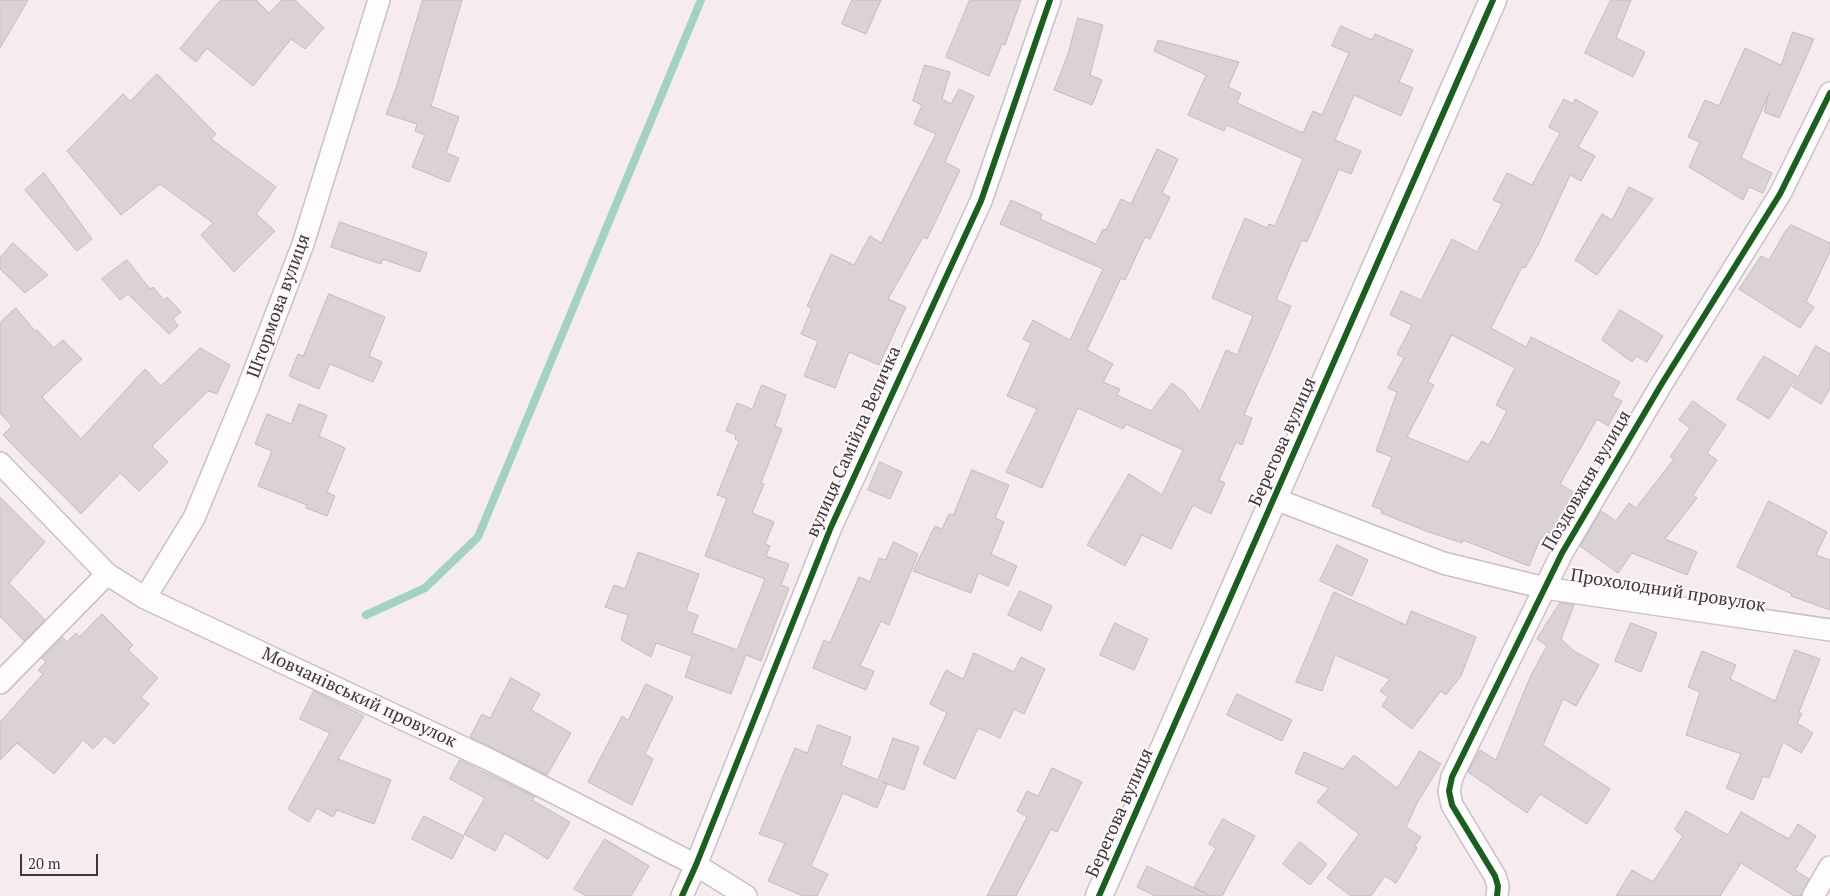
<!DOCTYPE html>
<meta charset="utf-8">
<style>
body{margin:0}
#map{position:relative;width:1830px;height:896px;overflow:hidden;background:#f6ebee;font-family:"PT Serif",serif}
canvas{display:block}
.scale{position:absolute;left:20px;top:854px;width:78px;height:22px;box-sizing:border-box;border:2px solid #3e3639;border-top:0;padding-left:6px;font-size:15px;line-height:18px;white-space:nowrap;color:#3e3639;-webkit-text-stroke:4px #fdf8fa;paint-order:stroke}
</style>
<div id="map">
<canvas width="1830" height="896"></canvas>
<div class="scale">20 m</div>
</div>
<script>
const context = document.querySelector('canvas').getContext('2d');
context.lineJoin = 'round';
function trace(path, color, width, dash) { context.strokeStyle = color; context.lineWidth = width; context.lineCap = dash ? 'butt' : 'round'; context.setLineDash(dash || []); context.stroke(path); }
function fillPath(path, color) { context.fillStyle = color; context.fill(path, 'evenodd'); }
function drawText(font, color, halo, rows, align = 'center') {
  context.font = font + ' "PT Serif",serif'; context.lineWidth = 4; context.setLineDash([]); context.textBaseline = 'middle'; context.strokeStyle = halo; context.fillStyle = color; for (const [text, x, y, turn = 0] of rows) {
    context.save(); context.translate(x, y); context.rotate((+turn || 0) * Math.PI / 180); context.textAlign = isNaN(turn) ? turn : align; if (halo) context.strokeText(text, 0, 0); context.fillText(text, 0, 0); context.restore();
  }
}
trace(new Path2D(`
 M 366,615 L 425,588 L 478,537 L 701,0`), '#a3d2c0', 8);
const building = new Path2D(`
 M 0,0 L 28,0 L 0,48 Z
 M 221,0 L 256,0 L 269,13 L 282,0 L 295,0 L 324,28 L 305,49 L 291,39 L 253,86 L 207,48 L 196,62 L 180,49 Z
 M 423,0 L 462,0 L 431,106 L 459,117 L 446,153 L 459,158 L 449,182 L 412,167 L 425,135 L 415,131 L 417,124 L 386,114 L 396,88 Z
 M 852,0 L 881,0 L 866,34 L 842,24 Z
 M 970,0 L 1021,0 L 1005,45 L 1002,44 L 989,76 L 946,57 Z
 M 1611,0 L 1631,0 L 1616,38 L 1645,52 L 1633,77 L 1585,53 Z
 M 1078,18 L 1103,25 L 1090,75 L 1102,80 L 1092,105 L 1054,90 L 1068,54 Z
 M 1341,26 L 1372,40 L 1375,34 L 1413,50 L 1399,82 L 1413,88 L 1401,116 L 1354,95 L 1335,140 L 1361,151 L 1351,174 L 1339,169 L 1307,242 L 1302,240 L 1276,300 L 1291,306 L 1244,415 L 1252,418 L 1242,445 L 1236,442 L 1219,480 L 1225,483 L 1211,514 L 1193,505 L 1171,549 L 1142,535 L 1125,566 L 1087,545 L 1129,474 L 1162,495 L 1183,450 L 1126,424 L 1123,429 L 1078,408 L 1042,488 L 1006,472 L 1037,409 L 1007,396 L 1031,343 L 1023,339 L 1033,320 L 1070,340 L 1103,269 L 1000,224 L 1011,200 L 1042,214 L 1040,219 L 1096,244 L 1103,229 L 1106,230 L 1121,199 L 1131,204 L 1157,149 L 1178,159 L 1162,193 L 1170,197 L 1150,239 L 1145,237 L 1125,280 L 1121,278 L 1087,350 L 1113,364 L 1103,382 L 1120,389 L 1117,395 L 1151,411 L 1172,383 L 1184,392 L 1200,412 L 1226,350 L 1237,355 L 1253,316 L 1212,298 L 1229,256 L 1245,218 L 1267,228 L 1269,224 L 1275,226 L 1303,159 L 1227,125 L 1224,131 L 1188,115 L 1206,75 L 1154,51 L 1158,40 L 1239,62 L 1228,87 L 1241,93 L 1237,103 L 1303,133 L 1313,111 L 1322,115 L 1349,53 L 1332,46 Z
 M 1793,32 L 1814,39 L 1779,118 L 1764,112 L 1769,93 L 1741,158 L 1772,173 L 1763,193 L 1749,187 L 1743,200 L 1689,167 L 1700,142 L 1688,137 L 1705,100 L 1719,106 L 1745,48 L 1781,65 Z
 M 925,65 L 950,72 L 942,99 L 951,104 L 959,89 L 974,96 L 945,162 L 960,170 L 927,239 L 923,237 L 888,299 L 906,307 L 879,365 L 849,352 L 835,388 L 804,376 L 818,341 L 801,334 L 812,308 L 807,306 L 831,254 L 854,265 L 870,236 L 881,243 L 936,134 L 914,124 L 922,105 L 913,101 Z
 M 157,74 L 216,134 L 211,139 L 276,187 L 256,214 L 275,231 L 234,272 L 201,235 L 213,223 L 160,184 L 121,215 L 67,151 L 123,94 L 130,101 Z
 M 1564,99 L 1573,104 L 1575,99 L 1598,112 L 1578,147 L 1595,156 L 1581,181 L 1570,175 L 1538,245 L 1525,268 L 1522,267 L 1491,328 L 1526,347 L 1531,337 L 1620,382 L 1612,396 L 1622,401 L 1608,426 L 1597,419 L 1560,484 L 1581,497 L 1553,544 L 1541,537 L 1529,566 L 1463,540 L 1462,543 L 1426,531 L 1381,513 L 1382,510 L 1372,506 L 1392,457 L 1376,451 L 1397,392 L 1388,388 L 1404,358 L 1397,354 L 1412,325 L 1390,315 L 1401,291 L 1421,300 L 1452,239 L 1477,252 L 1502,204 L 1493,200 L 1507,173 L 1532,185 L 1560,133 L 1549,127 ZM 1452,335 L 1515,368 L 1496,405 L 1507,411 L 1489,445 L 1482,441 L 1468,462 L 1407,437 L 1434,385 L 1428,382 Z
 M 44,173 L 92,239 L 77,251 L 25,190 Z
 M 1629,187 L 1653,199 L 1597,275 L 1575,260 L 1602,214 L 1612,220 Z
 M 340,222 L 427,253 L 420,272 L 383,259 L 381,264 L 331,247 Z
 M 1791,225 L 1830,243 L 1830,252 L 1806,302 L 1814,307 L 1800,328 L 1739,289 L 1761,256 L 1769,260 L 1785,232 Z
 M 13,243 L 48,275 L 25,293 L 0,269 L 0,258 Z
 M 127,260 L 150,289 L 153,287 L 164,300 L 167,297 L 181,312 L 173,319 L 178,326 L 169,334 L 128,294 L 120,300 L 102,279 Z
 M 329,294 L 385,317 L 369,356 L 382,362 L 373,382 L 330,364 L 319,389 L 289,376 L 298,354 L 303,356 Z
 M 16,308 L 35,331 L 37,330 L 54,348 L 63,340 L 82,359 L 42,397 L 81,439 L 145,369 L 161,386 L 200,348 L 230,365 L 217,394 L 208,391 L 152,446 L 168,462 L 139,491 L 120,473 L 81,514 L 3,435 L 12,426 L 0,413 L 0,323 Z
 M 1620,310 L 1663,336 L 1647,362 L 1636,356 L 1632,362 L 1602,340 Z
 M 1816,346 L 1830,354 L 1830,388 L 1821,404 L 1793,387 Z
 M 1764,356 L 1797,376 L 1769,419 L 1737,399 Z
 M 762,385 L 786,395 L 775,426 L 782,429 L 761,483 L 764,484 L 752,513 L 774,522 L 765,544 L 770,546 L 766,556 L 789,564 L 781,585 L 789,588 L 761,661 L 746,655 L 731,694 L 685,677 L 692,656 L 656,643 L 651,657 L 621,640 L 628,615 L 605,607 L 614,585 L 625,589 L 638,552 L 699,574 L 686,611 L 698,615 L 692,633 L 737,650 L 765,579 L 705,556 L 727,498 L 717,495 L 739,441 L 735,439 L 736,435 L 726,431 L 737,403 L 752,409 Z
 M 1693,401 L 1726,425 L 1707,453 L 1717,460 L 1693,495 L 1697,498 L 1665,539 L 1697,552 L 1687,575 L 1632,553 L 1618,573 L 1580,546 L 1601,511 L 1616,521 L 1629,503 L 1636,508 L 1674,459 L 1670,457 L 1690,428 L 1679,420 Z
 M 299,404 L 327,415 L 319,436 L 345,448 L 327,492 L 335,496 L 327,516 L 306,508 L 307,505 L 258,486 L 272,451 L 255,444 L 267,414 L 291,424 Z
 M 880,462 L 902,472 L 890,499 L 868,490 Z
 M 972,470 L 1009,485 L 995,518 L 1004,522 L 991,554 L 1017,566 L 1008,586 L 978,573 L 971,593 L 913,571 L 935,526 L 942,529 L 949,514 L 953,515 Z
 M 0,497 L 45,542 L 9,583 L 45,620 L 24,641 L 0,616 Z
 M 1769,501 L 1827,532 L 1816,555 L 1830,560 L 1830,610 L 1791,596 L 1792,594 L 1737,567 Z
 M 894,542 L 918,554 L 889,625 L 881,621 L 860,666 L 874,671 L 866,690 L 813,668 L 824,640 L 830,643 L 859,577 L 870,582 L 879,558 L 885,560 Z
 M 1337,545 L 1368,560 L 1352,596 L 1320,581 Z
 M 1020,591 L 1052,606 L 1041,631 L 1008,615 Z
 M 1334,592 L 1406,625 L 1411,611 L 1476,637 L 1461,676 L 1446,695 L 1441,691 L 1412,729 L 1382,706 L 1388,697 L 1380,691 L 1390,679 L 1335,655 L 1322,691 L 1296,682 Z
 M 1560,603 L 1574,605 L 1561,639 L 1574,651 L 1599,665 L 1576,706 L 1563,699 L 1543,745 L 1610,789 L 1587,824 L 1540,794 L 1527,813 L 1468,772 L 1480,750 L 1496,760 L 1531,675 L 1547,646 L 1537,639 Z
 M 102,614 L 133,645 L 128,650 L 158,678 L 141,697 L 149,704 L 114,744 L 105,736 L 93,749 L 83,740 L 54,774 L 17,743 L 0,760 L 0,722 L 43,674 L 38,670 L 46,662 L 42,658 L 62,637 L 67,642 L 76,633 L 79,637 Z
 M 1115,623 L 1148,639 L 1134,670 L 1100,655 Z
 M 1631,623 L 1657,633 L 1641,672 L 1615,661 Z
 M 1795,650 L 1820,659 L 1799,712 L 1802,714 L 1797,723 L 1813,733 L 1801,753 L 1783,742 L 1769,778 L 1763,776 L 1753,800 L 1726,788 L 1741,754 L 1686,735 L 1700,692 L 1688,687 L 1702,651 L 1736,665 L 1730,679 L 1775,701 Z
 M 974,653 L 1014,672 L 1021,657 L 1045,669 L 1024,714 L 1014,709 L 1000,738 L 978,728 L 955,779 L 923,764 L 947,713 L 930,704 L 946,670 L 963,679 Z
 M 511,678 L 540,694 L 531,710 L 571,733 L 547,775 L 470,737 L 482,714 L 490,718 Z
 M 646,684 L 673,697 L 645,754 L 653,759 L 632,805 L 588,782 L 622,716 L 628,720 Z
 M 314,691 L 364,716 L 338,759 L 391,780 L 374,824 L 337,810 L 333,817 L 317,808 L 309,822 L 288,809 L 330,733 L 300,719 Z
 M 1237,694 L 1292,720 L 1282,741 L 1227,715 Z
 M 818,725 L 851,737 L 841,765 L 878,780 L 893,738 L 919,747 L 904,790 L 882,782 L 887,784 L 877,808 L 843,793 L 811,866 L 828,874 L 817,896 L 803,896 L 768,881 L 785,843 L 759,834 L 795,748 L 807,753 Z
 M 1420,751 L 1441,764 L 1417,803 L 1406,827 L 1421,837 L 1415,846 L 1417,848 L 1396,883 L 1385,876 L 1371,896 L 1351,896 L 1327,878 L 1359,834 L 1317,802 L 1329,788 L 1295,773 L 1304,752 L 1343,769 L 1354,755 L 1397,788 Z
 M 460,760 L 535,797 L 532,800 L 570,822 L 548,859 L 505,833 L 495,851 L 464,834 L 485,798 L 450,779 Z
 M 1052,768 L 1082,782 L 1057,832 L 1051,829 L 1016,896 L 987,896 L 1027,817 L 1017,811 L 1027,791 L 1038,796 Z
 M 1686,811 L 1728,835 L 1741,812 L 1789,839 L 1798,824 L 1816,836 L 1795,870 L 1809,879 L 1801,896 L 1794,896 L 1741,863 L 1720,896 L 1616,896 L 1632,870 L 1653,882 L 1683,836 L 1675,830 Z
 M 424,816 L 464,836 L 452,859 L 412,839 Z
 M 1223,819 L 1255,836 L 1222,896 L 1155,896 L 1137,887 L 1147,866 L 1209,895 L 1194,887 L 1216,848 L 1209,844 Z
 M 605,839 L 649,866 L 631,896 L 586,896 L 574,889 Z
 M 1300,842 L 1327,864 L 1310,885 L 1283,864 Z`);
fillPath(building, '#dad2d5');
trace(building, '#c3bbbd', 1);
const minor = new Path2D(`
 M 0,463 L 107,574 L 145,598 L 490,760 L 696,865 L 746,896
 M 1275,499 L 1443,563 L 1545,588 L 1830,630
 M 145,598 L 194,518 L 247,390 L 303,244 L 379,0
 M 0,683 L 107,574
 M 682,896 L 696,865 L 831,527 L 981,201 L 1050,0
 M 1497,896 L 1498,886 L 1495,876 L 1452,805 L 1449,791 L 1452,777 L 1562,553 L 1661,385 L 1780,194 L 1830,93
 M 1813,896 L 1830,867`);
const tertiary = new Path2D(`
 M 1099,896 L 1493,0`);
trace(minor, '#c9c1c3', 24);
trace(tertiary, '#c9c1c3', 29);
trace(minor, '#fefcfc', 21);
trace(tertiary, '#fefcfc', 26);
trace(new Path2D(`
 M 682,896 L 696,865 L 831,527 L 981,201 L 1050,0
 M 1099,896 L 1493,0
 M 1497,896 L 1498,886 L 1495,876 L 1452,805 L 1449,791 L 1452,777 L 1562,553 L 1661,385 L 1780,194 L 1830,93`), '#1b5e20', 6);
drawText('18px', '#3e3639', '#fdf8fa', [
 ["Штормова вулиця",279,306,-70],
 ["вулиця Самійла Величка",854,442,-66],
 ["Берегова вулиця",1283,442,-66],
 ["Поздовжня вулиця",1587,481,-60],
 ["Прохолодний провулок",1668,591,9],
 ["Мовчанівський провулок",359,698,25],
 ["Берегова вулиця",1120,813,-66]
]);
</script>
